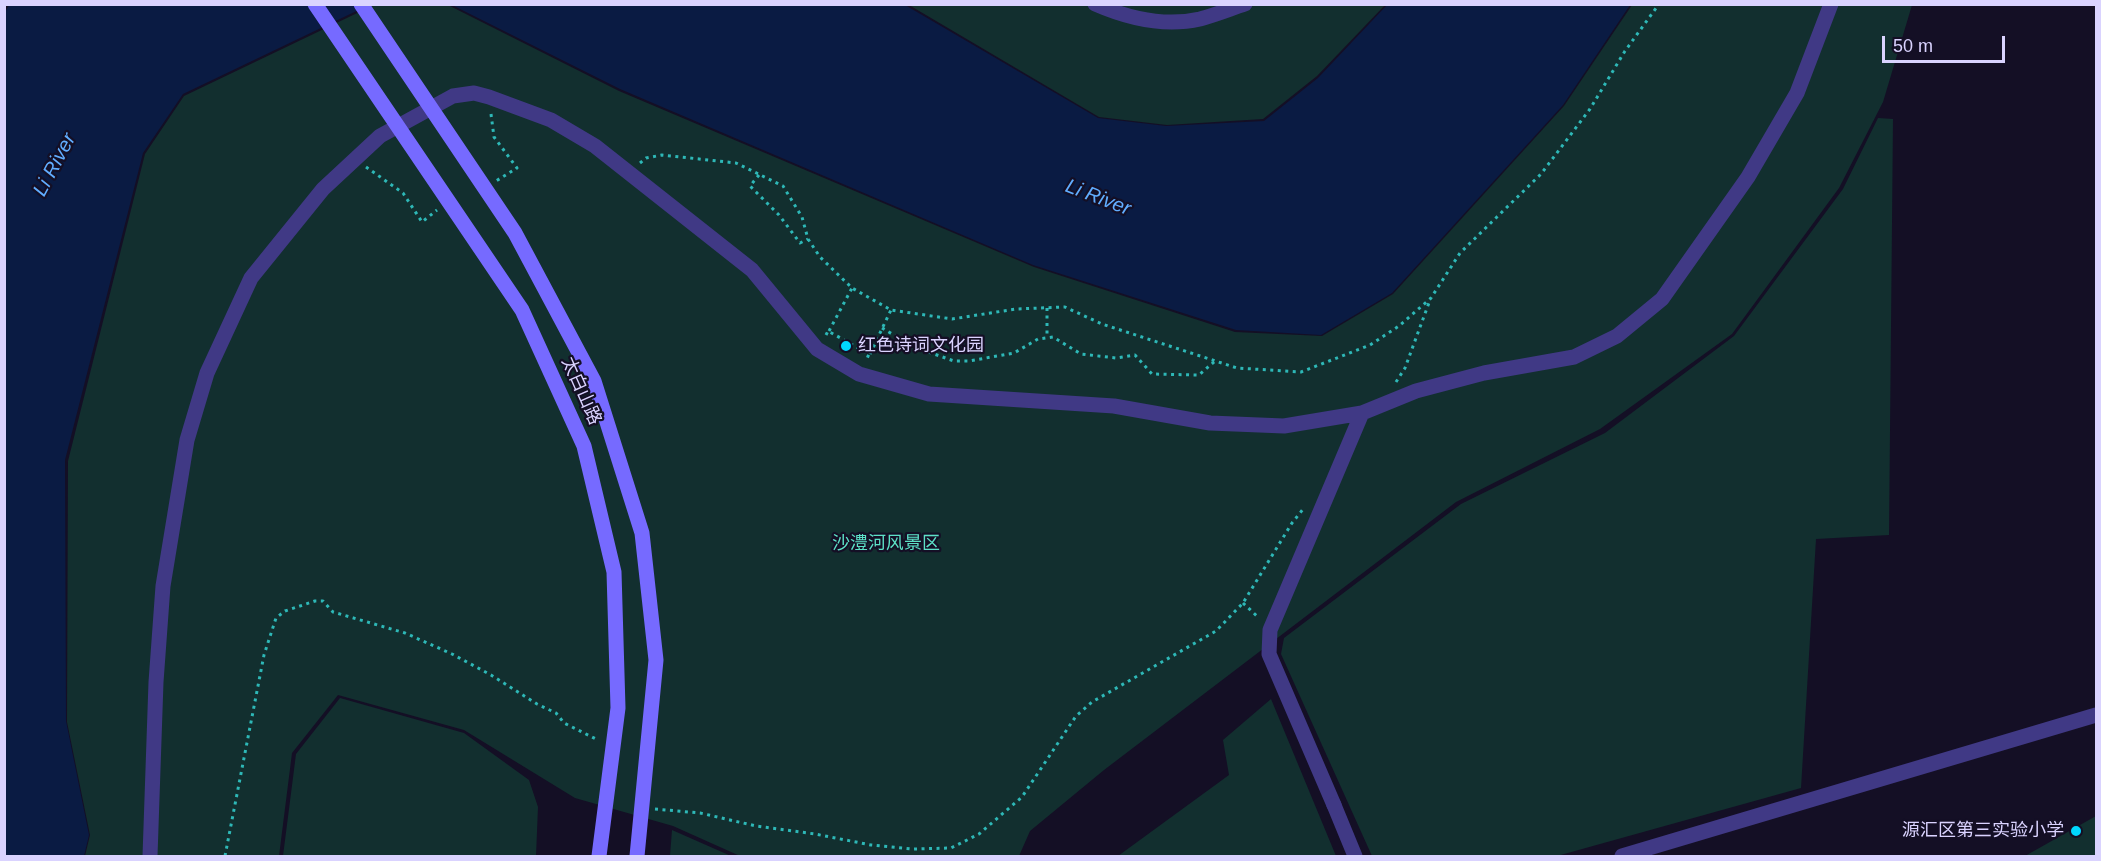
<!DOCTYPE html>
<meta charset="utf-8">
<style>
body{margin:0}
#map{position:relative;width:2101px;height:861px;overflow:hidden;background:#140f25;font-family:Helvetica,sans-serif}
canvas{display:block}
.frame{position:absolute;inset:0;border:6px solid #dad3ff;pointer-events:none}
.scale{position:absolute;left:1882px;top:36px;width:123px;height:27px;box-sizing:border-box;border:3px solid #dad3ff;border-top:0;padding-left:8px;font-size:18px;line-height:21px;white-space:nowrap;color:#dad3ff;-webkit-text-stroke:4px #140f25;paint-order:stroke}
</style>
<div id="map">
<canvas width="2101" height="861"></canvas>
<div class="frame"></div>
<div class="scale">50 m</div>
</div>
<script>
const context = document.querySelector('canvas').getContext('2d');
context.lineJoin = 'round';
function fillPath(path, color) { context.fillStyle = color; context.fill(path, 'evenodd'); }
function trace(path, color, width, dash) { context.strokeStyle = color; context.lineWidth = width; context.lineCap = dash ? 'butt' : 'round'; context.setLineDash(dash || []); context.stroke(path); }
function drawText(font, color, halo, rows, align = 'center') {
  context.font = font + ' Helvetica,"Noto Sans SC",sans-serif'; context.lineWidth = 4.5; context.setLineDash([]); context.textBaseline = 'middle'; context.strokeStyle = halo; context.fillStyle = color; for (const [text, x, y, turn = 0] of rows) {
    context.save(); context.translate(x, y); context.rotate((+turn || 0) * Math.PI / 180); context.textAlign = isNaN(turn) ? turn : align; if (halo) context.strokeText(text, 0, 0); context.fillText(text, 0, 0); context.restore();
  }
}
fillPath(new Path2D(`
 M 374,5 L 448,5 L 619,91 L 1034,267 L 1235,332 L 1322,336 L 1393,294 L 1564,106 L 1632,5 L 1912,5 L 1883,102 L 1839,188 L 1732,334 L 1600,429 L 1456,502 L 1104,770 L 1030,831 L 1019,856 L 740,856 L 673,826 L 575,798 L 464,730 L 338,695 L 292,753 L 279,856 L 85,856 L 90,835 L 67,722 L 68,461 L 145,154 L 184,96 Z
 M 909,5 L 1385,5 L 1317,76 L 1263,119 L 1167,125 L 1099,117 Z
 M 1878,118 L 1893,119 L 1889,535 L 1816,539 L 1801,788 L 1557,856 L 1372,856 L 1281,654 L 1284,638 L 1461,504 L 1605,433 L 1734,336 L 1843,189 Z
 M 340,698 L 464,733 L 529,780 L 538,807 L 536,856 L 283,856 L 296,754 Z
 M 1271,699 L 1336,856 L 1118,856 L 1229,775 L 1223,740 Z
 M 2096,816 L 2096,856 L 2025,856 Z
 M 672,830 L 731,856 L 670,856 Z`), '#122f2f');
fillPath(new Path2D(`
 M 10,4 L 369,5 L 183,94 L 143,153 L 65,460 L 66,721 L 89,835 L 84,856 L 5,856 L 5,12 Z
 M 452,5 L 905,5 L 1098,118 L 1166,126 L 1264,121 L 1318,78 L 1387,5 L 1630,5 L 1563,105 L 1392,293 L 1321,335 L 1236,330 L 1033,265 L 620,89 Z`), '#0a1b43');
trace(new Path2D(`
 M 491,114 L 494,137 L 517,168 L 496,181
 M 640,163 L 646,158 L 662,155 L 736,163 L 783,186 L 802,217 L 808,239 L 820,257 L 852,288 L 891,310 L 952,319 L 1016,309 L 1065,307 L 1102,324 L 1237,368 L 1301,372 L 1370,345 L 1399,326 L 1431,298 L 1460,253 L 1541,174 L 1590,109 L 1625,51 L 1659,4
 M 366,167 L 403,193 L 422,222 L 437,210
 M 759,175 L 750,186 L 779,215 L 800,243 L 808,239
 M 1047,308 L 1047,338
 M 882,328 L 914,347 L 954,361 L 969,361 L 1014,353 L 1038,339 L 1053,337 L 1081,354 L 1116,358 L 1135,355 L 1152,374 L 1199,375 L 1215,361
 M 829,331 L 852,288
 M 826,335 L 828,331 L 869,354 L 866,361
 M 870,354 L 891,310
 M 1396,382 L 1405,368 L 1430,300
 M 1243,603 L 1259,618
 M 655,809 L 700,813 L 756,826 L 815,834 L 871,845 L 913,849 L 951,848 L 979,834 L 1022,797 L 1076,716 L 1092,702 L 1216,631 L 1243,603 L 1292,523 L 1304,508
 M 225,856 L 264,655 L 276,618 L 285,611 L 315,601 L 323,601 L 333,612 L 405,633 L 452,654 L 491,675 L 537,704 L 556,713 L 564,723 L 598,740`), '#2eb8b7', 3, [3, 4.5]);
trace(new Path2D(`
 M 1095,4 C 1127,18 1165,27 1200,19 C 1215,15 1230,9 1245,4
 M 1334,805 L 1269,654 L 1270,630 L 1362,413
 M 150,856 L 156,682 L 163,586 L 187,440 L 207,373 L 251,278 L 323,189 L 380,136 L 453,96 L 474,93 L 489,97 L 551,120 L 595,146 L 752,270 L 817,349 L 859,374 L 929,394 L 1114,406 L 1210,423 L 1284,426 L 1362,413 L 1416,391 L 1484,373 L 1574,357 L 1617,336 L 1662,299 L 1748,177 L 1797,93 L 1831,4
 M 1622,856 L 2096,715`), '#403985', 15);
trace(new Path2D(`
 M 1334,805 L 1355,856`), '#403985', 15);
trace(new Path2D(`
 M 315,4 L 522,310 L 584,446 L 614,572 L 618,708 L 599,856
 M 361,4 L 515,233 L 594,381 L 642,533 L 656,660 L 637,856`), '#766aff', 15);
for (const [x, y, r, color] of [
 [846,346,6,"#00d7fe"],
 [2076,831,6,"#00d7fe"]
]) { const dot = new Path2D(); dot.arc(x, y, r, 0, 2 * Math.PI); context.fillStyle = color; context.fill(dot); trace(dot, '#140f25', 2); }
drawText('18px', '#dad3ff', '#140f25', [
 ["红色诗词文化园",858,346],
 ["源汇区第三实验小学",2064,831,"right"]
], 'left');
drawText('18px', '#dad3ff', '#140f25', [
 ["太白山路",581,391,66]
]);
drawText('18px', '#5de1c7', '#140f25', [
 ["沙澧河风景区",886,544]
]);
drawText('italic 20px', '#61adff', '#140f25', [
 ["Li River",55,165,-62],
 ["Li River",1098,198,21]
]);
</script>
